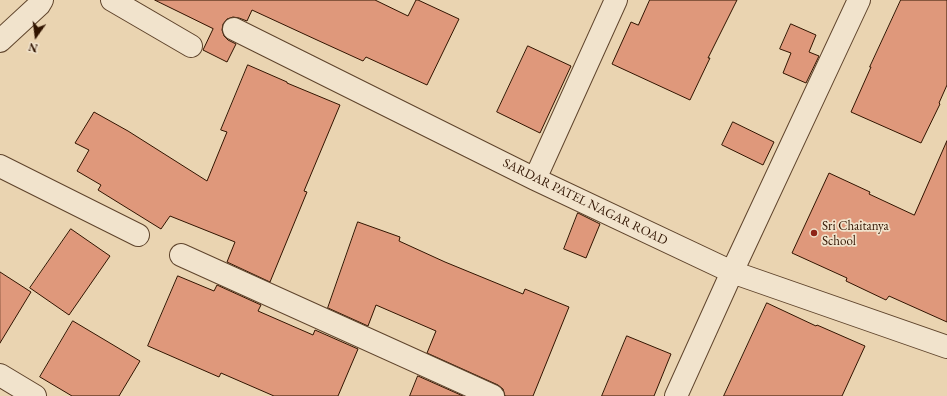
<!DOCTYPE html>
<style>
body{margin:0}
#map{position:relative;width:947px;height:396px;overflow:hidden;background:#ead4b1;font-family:"EB Garamond",serif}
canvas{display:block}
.north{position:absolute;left:16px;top:16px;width:40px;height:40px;-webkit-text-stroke:3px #f1e3cc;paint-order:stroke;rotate:194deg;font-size:11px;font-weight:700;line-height:16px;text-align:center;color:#311400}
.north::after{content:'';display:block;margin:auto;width:14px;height:18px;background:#311400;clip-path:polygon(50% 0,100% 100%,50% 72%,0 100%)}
</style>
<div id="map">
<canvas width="947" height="396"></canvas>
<div class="north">N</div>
</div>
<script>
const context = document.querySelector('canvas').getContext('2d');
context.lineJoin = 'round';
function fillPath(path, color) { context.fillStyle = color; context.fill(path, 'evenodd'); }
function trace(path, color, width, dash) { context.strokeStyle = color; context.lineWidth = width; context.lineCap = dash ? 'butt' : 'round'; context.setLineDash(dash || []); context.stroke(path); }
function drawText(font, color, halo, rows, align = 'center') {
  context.font = font + ' "EB Garamond",serif'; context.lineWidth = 3.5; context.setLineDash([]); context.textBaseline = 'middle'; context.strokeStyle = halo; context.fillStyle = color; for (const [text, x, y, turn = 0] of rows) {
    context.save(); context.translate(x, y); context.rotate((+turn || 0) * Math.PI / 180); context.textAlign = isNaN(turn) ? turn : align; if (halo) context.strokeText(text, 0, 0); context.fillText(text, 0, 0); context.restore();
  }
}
const building = new Path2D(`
 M 155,0 L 375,0 L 408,16 L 416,0 L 418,0 L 459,19 L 427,85 L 366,57 L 363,61 L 317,40 L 252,10 L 247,21 L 239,18 L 233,17 L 227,19 L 223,24 L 222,30 L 224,36 L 228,40 L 236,44 L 227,62 L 203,50 L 213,29 Z
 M 650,0 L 737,0 L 708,58 L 710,58 L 690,100 L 612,64 L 631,22 L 638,25 Z
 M 901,0 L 947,0 L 947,85 L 939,103 L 940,104 L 921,143 L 851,112 L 871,67 L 870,67 Z
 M 791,24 L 816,35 L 809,52 L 819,56 L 806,83 L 783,73 L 791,53 L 780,49 Z
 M 528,46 L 571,66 L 540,133 L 497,112 Z
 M 248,65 L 287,82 L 287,83 L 340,105 L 304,191 L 307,192 L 270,282 L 227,262 L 235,242 L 170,216 L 161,229 L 98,190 L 101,185 L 77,171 L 89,150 L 75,143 L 94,112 L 128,131 L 207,181 L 227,132 L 221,130 Z
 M 733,122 L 774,142 L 763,165 L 722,145 Z
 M 947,141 L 947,322 L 889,296 L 886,300 L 846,281 L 847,278 L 792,253 L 829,173 L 870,192 L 869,194 L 914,215 Z
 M 578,213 L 600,224 L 586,258 L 564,249 Z
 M 358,222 L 400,237 L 399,241 L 445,262 L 523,294 L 525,289 L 569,307 L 533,396 L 505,396 L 503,389 L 498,385 L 427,353 L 436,331 L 376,305 L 368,326 L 328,308 Z
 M 71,229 L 110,256 L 69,315 L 30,288 Z
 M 0,272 L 31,292 L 0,343 Z
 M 178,276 L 214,291 L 217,285 L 261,305 L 258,311 L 313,335 L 315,330 L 358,349 L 338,396 L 274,396 L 221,373 L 219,377 L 148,346 Z
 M 767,303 L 816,326 L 817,325 L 865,346 L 842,396 L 724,396 Z
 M 73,321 L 140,361 L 119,396 L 72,396 L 40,377 Z
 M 627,336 L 671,354 L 654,396 L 602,396 Z
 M 418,376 L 463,396 L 410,396 Z`);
fillPath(building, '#df987b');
trace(building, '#311400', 1);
const minor = new Path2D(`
 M 112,0 L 191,46
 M 234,29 L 535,179 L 732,272 L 947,347
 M 0,41 L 39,5 L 42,0
 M 0,166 L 138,235
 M 535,179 L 616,0
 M 181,255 L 493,396
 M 0,375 L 35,396
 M 676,396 L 732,272 L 859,0`);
trace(minor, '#5f442c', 24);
trace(minor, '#f1e3cc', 22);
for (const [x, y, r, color] of [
 [814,233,4,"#8f2418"]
]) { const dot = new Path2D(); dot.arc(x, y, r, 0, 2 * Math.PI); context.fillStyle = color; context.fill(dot); trace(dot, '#f1e3cc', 1.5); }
drawText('13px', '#311400', '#f1e3cc', [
 ["SARDAR PATEL NAGAR ROAD",585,202,26]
]);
drawText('13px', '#311400', '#f1e3cc', [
 ["Sri Chaitanya",822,226],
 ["School",822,241]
], 'left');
</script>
